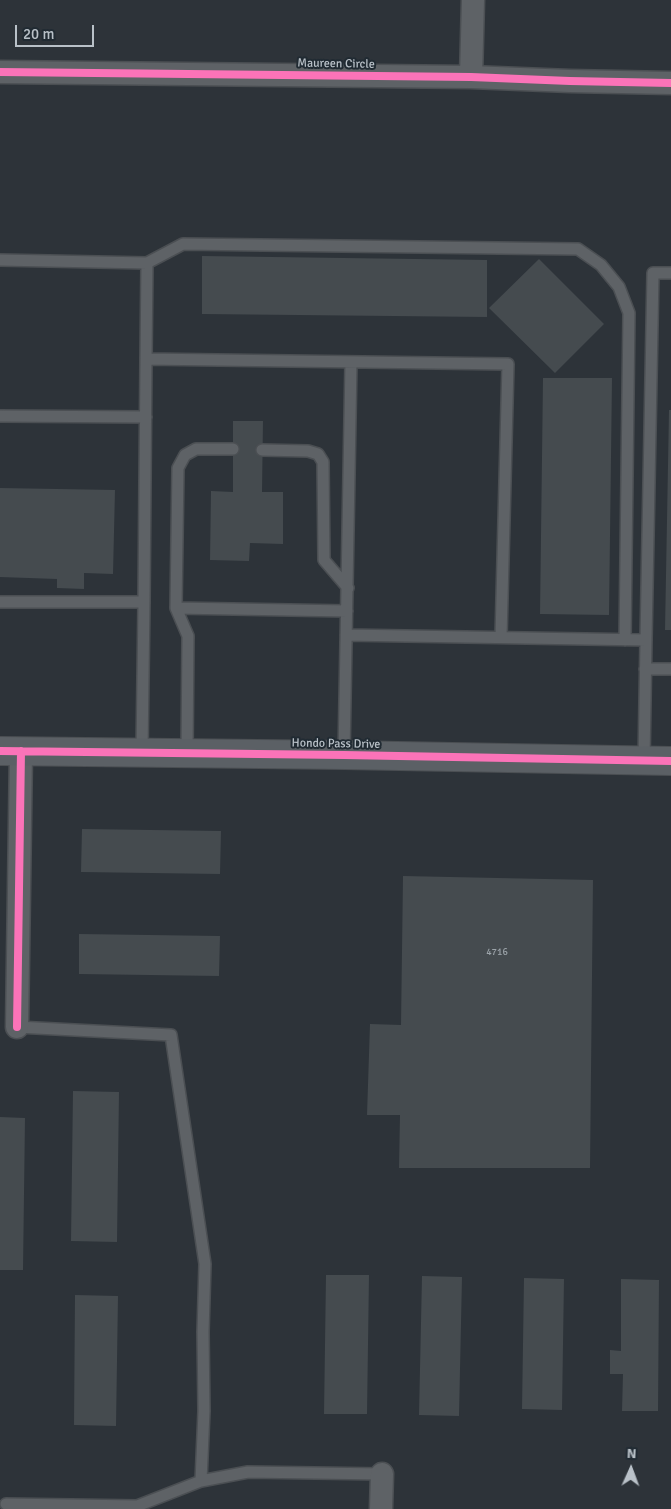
<!DOCTYPE html>
<style>
body{margin:0}
#map{position:relative;width:671px;height:1509px;overflow:hidden;background:#2d3339;font-family:Signika,sans-serif}
canvas{display:block}
.north{position:absolute;left:606px;top:1444px;width:50px;height:50px;-webkit-text-stroke:4px #212b33;paint-order:stroke;rotate:2deg;font-size:14px;font-weight:700;line-height:20px;text-align:center;color:#b9c1c8}
.north::after{content:'';display:block;margin:auto;width:18px;height:22px;background:#b9c1c8;clip-path:polygon(50% 0,100% 100%,50% 72%,0 100%)}
.scale{position:absolute;left:15px;top:25px;width:79px;height:22px;box-sizing:border-box;border:2px solid #b9c1c8;border-top:0;padding-left:6px;font-size:15px;line-height:18px;white-space:nowrap;color:#b9c1c8;-webkit-text-stroke:4px #212b33;paint-order:stroke}
</style>
<div id="map">
<canvas width="671" height="1509"></canvas>
<div class="north">N</div>
<div class="scale">20 m</div>
</div>
<script>
const context = document.querySelector('canvas').getContext('2d');
context.lineJoin = 'round';
function fillPath(path, color) { context.fillStyle = color; context.fill(path, 'evenodd'); }
function trace(path, color, width, dash) { context.strokeStyle = color; context.lineWidth = width; context.lineCap = dash ? 'butt' : 'round'; context.setLineDash(dash || []); context.stroke(path); }
function drawText(font, color, halo, rows, align = 'center') {
  context.font = font + ' Signika,sans-serif'; context.lineWidth = 4; context.setLineDash([]); context.textBaseline = 'middle'; context.strokeStyle = halo; context.fillStyle = color; for (const [text, x, y, turn = 0] of rows) {
    context.save(); context.translate(x, y); context.rotate((+turn || 0) * Math.PI / 180); context.textAlign = isNaN(turn) ? turn : align; if (halo) context.strokeText(text, 0, 0); context.fillText(text, 0, 0); context.restore();
  }
}
fillPath(new Path2D(`
 M 202,256 L 487,260 L 487,317 L 202,314 Z
 M 539,259 L 604,324 L 555,373 L 489,308 Z
 M 543,378 L 612,378 L 609,615 L 540,614 Z
 M 669,410 L 671,410 L 671,630 L 665,630 Z
 M 233,421 L 263,421 L 262,492 L 283,492 L 283,544 L 250,543 L 249,561 L 210,560 L 211,491 L 233,492 Z
 M 0,488 L 115,490 L 113,574 L 84,573 L 84,589 L 57,588 L 57,579 L 0,577 Z
 M 82,829 L 221,831 L 220,874 L 81,872 Z
 M 403,876 L 593,880 L 590,1168 L 399,1168 L 400,1115 L 367,1115 L 370,1024 L 401,1025 Z
 M 79,934 L 220,936 L 219,976 L 79,974 Z
 M 73,1091 L 119,1092 L 117,1242 L 71,1241 Z
 M 0,1117 L 25,1118 L 23,1270 L 0,1270 Z
 M 326,1275 L 369,1275 L 367,1414 L 324,1414 Z
 M 422,1276 L 462,1277 L 459,1416 L 419,1415 Z
 M 524,1278 L 564,1279 L 562,1410 L 522,1409 Z
 M 621,1279 L 659,1280 L 658,1411 L 622,1411 L 623,1374 L 610,1374 L 610,1350 L 621,1351 Z
 M 75,1295 L 118,1296 L 116,1426 L 74,1425 Z`), '#454b4f');
const lane = new Path2D(`
 M 0,260 L 147,263 L 146,359
 M 147,263 L 183,244 L 578,249 L 601,265 L 619,287 L 629,313 L 625,640
 M 0,416 L 146,417
 M 262,450 L 308,451 L 318,454 L 323,462 L 324,560 L 348,588
 M 0,602 L 144,602 L 142,752
 M 144,602 L 146,359 L 508,364 L 501,637
 M 176,608 L 347,611
 M 346,635 L 646,640 L 644,761
 M 646,640 L 653,273 L 671,273
 M 645,669 L 671,669
 M 187,753 L 188,636 L 176,608 L 178,468 L 185,455 L 196,449 L 233,449
 M 344,755 L 351,362
 M 17,1027 L 171,1035 L 205,1264 L 203,1332 L 204,1411 L 201,1481
 M 6,1504 L 137,1506 L 201,1481 L 248,1472 L 382,1474`);
const street = new Path2D(`
 M 0,72 L 471,77 L 570,81 L 671,83
 M 471,77 L 473,0
 M 17,1027 L 21,751
 M 381,1509 L 382,1474`);
const secondary = new Path2D(`
 M 0,751 L 344,755 L 671,761`);
trace(lane, '#4b4f53', 14);
trace(street, '#4b4f53', 25);
trace(secondary, '#4b4f53', 30);
trace(lane, '#5e6266', 11);
trace(street, '#5e6266', 22);
trace(secondary, '#5b6065', 28);
trace(new Path2D(`
 M 0,72 L 471,77 L 570,81 L 671,83
 M 0,751 L 344,755 L 671,761
 M 17,1027 L 21,751`), '#fb73b8', 8);
drawText('10px', '#9ca4aa', null, [
 ["4716",497,952]
]);
drawText('12px', '#b9c1c8', '#212b33', [
 ["Maureen Circle",336,64,1],
 ["Hondo Pass Drive",336,744,1]
]);
</script>
